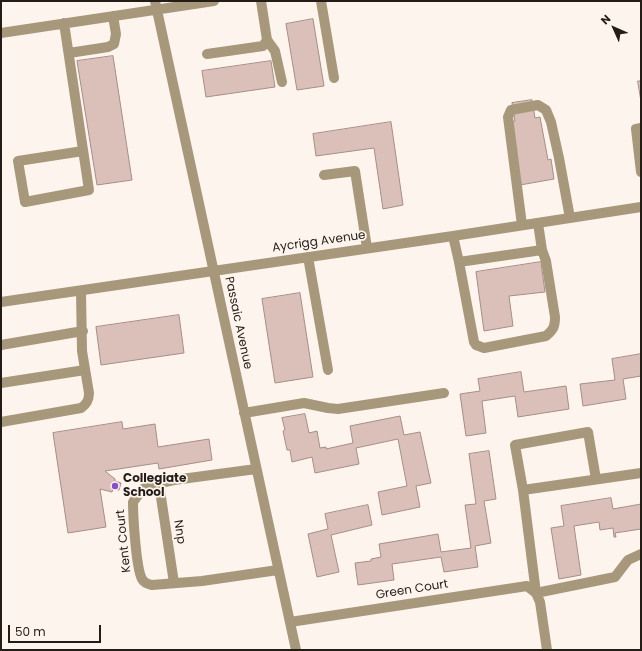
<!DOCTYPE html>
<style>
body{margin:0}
#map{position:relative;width:642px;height:651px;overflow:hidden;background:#fdf4ee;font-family:Poppins,sans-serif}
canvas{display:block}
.frame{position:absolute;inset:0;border:2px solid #241c16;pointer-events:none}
.north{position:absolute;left:594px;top:8px;width:40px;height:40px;-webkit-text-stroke:3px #fdf4ee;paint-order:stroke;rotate:315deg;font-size:11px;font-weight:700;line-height:16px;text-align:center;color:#241c16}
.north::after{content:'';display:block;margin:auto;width:14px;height:18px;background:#241c16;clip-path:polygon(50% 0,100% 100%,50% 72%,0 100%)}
.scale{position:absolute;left:8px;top:625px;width:93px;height:18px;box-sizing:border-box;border:2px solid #241c16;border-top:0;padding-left:5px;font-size:12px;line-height:14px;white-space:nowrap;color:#241c16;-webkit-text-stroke:3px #fdf4ee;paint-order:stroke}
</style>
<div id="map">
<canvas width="642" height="651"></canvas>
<div class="frame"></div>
<div class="north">N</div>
<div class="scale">50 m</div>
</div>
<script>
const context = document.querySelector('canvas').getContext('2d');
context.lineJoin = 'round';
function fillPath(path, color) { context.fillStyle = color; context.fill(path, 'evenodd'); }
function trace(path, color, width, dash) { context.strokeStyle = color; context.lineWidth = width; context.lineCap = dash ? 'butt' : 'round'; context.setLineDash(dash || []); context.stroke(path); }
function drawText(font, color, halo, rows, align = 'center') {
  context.font = font + ' Poppins,sans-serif'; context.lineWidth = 3.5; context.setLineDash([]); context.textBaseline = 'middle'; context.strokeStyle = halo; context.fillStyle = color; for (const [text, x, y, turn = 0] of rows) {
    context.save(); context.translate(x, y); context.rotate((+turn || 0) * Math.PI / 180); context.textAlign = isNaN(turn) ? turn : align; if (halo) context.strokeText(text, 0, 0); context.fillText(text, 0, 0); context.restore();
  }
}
const building = new Path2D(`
 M 313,19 L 324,86 L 297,90 L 286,24 Z
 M 113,56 L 132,180 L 97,185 L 77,61 Z
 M 271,61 L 275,87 L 206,97 L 202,71 Z
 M 638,81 L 641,81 L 641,101 Z
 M 532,100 L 535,118 L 540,117 L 548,160 L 551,159 L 554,179 L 520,185 L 510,122 L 515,121 L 512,103 Z
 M 391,122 L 403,205 L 383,209 L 374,148 L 316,156 L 313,134 Z
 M 541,262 L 545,292 L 509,296 L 513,326 L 484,331 L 476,272 Z
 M 300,293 L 313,377 L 275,383 L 262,299 Z
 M 179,315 L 184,353 L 101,365 L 96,327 Z
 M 641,354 L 641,376 L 623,379 L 626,399 L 583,406 L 580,384 L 615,380 L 612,359 Z
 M 521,372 L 524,392 L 566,386 L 569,409 L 518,417 L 515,396 L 482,401 L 486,433 L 466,436 L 460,394 L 480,391 L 478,379 Z
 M 305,414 L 309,433 L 317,431 L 320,448 L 326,447 L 326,449 L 353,443 L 350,426 L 400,416 L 404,435 L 420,432 L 431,483 L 416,486 L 420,507 L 382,515 L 378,492 L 407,486 L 398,439 L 356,448 L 359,464 L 315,473 L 312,457 L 292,462 L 290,450 L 287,450 L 283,431 L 285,430 L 282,418 Z
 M 122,422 L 123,429 L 155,424 L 158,447 L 209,439 L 212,460 L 159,469 L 158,463 L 105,471 L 115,479 L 115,481 L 121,483 L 119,490 L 113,489 L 112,492 L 100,489 L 106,527 L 68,533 L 53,433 Z
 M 489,451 L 496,499 L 484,501 L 491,543 L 475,546 L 478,567 L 444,572 L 441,557 L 392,564 L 394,580 L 358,585 L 355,563 L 371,561 L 371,559 L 381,557 L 379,544 L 438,534 L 441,552 L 471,548 L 465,505 L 476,504 L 469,454 Z
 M 611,498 L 613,509 L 641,504 L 641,529 L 615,533 L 616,537 L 614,537 L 613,528 L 600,530 L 599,522 L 574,526 L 581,575 L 559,579 L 551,528 L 564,526 L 561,506 Z
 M 368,505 L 372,525 L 331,535 L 339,572 L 317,577 L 308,534 L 328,529 L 325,514 Z`);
fillPath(building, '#dbc0b9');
trace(building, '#a68d86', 1);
trace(new Path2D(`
 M 155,1 L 296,650
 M 321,1 L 334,78
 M 64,23 L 89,190 L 25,202 L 18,161 L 83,151
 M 1,33 L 214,1
 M 267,40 L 275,51 L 282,82
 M 69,53 L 108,47 L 114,44 L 116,34 L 113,16
 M 207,54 L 263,46 L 267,40 L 261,1
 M 641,128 L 636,129 L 641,172
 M 324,175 L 355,171 L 367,248
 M 522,225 L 508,117 L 511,110 L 538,105 L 546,110 L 551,122 L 559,158 L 570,218
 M 453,236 L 459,262 L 542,250 L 538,223
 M 308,257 L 328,370
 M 459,262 L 474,342 L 476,345 L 484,348 L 546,336 C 553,330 555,327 555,317 L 546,261 L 542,250
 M 1,302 L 453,236 L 641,207
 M 1,345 L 83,331
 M 1,383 L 85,370
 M 244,413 L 304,403 L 328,408 L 338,409 L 444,393
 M 1,422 L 81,408 C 87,404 89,400 89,393 L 82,351 L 81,291
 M 256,469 L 174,480 L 147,486 L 142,490 L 133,502 C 133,516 136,568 142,579 C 144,583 147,584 152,585 L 202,581 L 278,570
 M 159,484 L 174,583
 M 523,490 L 515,445 L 588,432 L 596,479
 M 536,593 L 615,577 L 628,560 L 641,554
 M 290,622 L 527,586 L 536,593
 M 547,650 L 540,602 L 536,593 L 523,490 L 641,473`), '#a7987b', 10);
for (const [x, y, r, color] of [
 [115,486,4,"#8651c9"]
]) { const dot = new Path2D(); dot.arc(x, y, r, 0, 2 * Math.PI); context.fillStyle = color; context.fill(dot); trace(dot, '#fdf4ee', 1.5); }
drawText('12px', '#241c16', '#fdf4ee', [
 ["Aycrigg Avenue",319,242,-8],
 ["Passaic Avenue",238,323,78],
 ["Nnp",179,532,81],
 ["Kent Court",124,541,-96],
 ["Green Court",412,590,-9]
]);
drawText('bold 12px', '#241c16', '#fdf4ee', [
 ["Collegiate",123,479],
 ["School",123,493]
], 'left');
</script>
